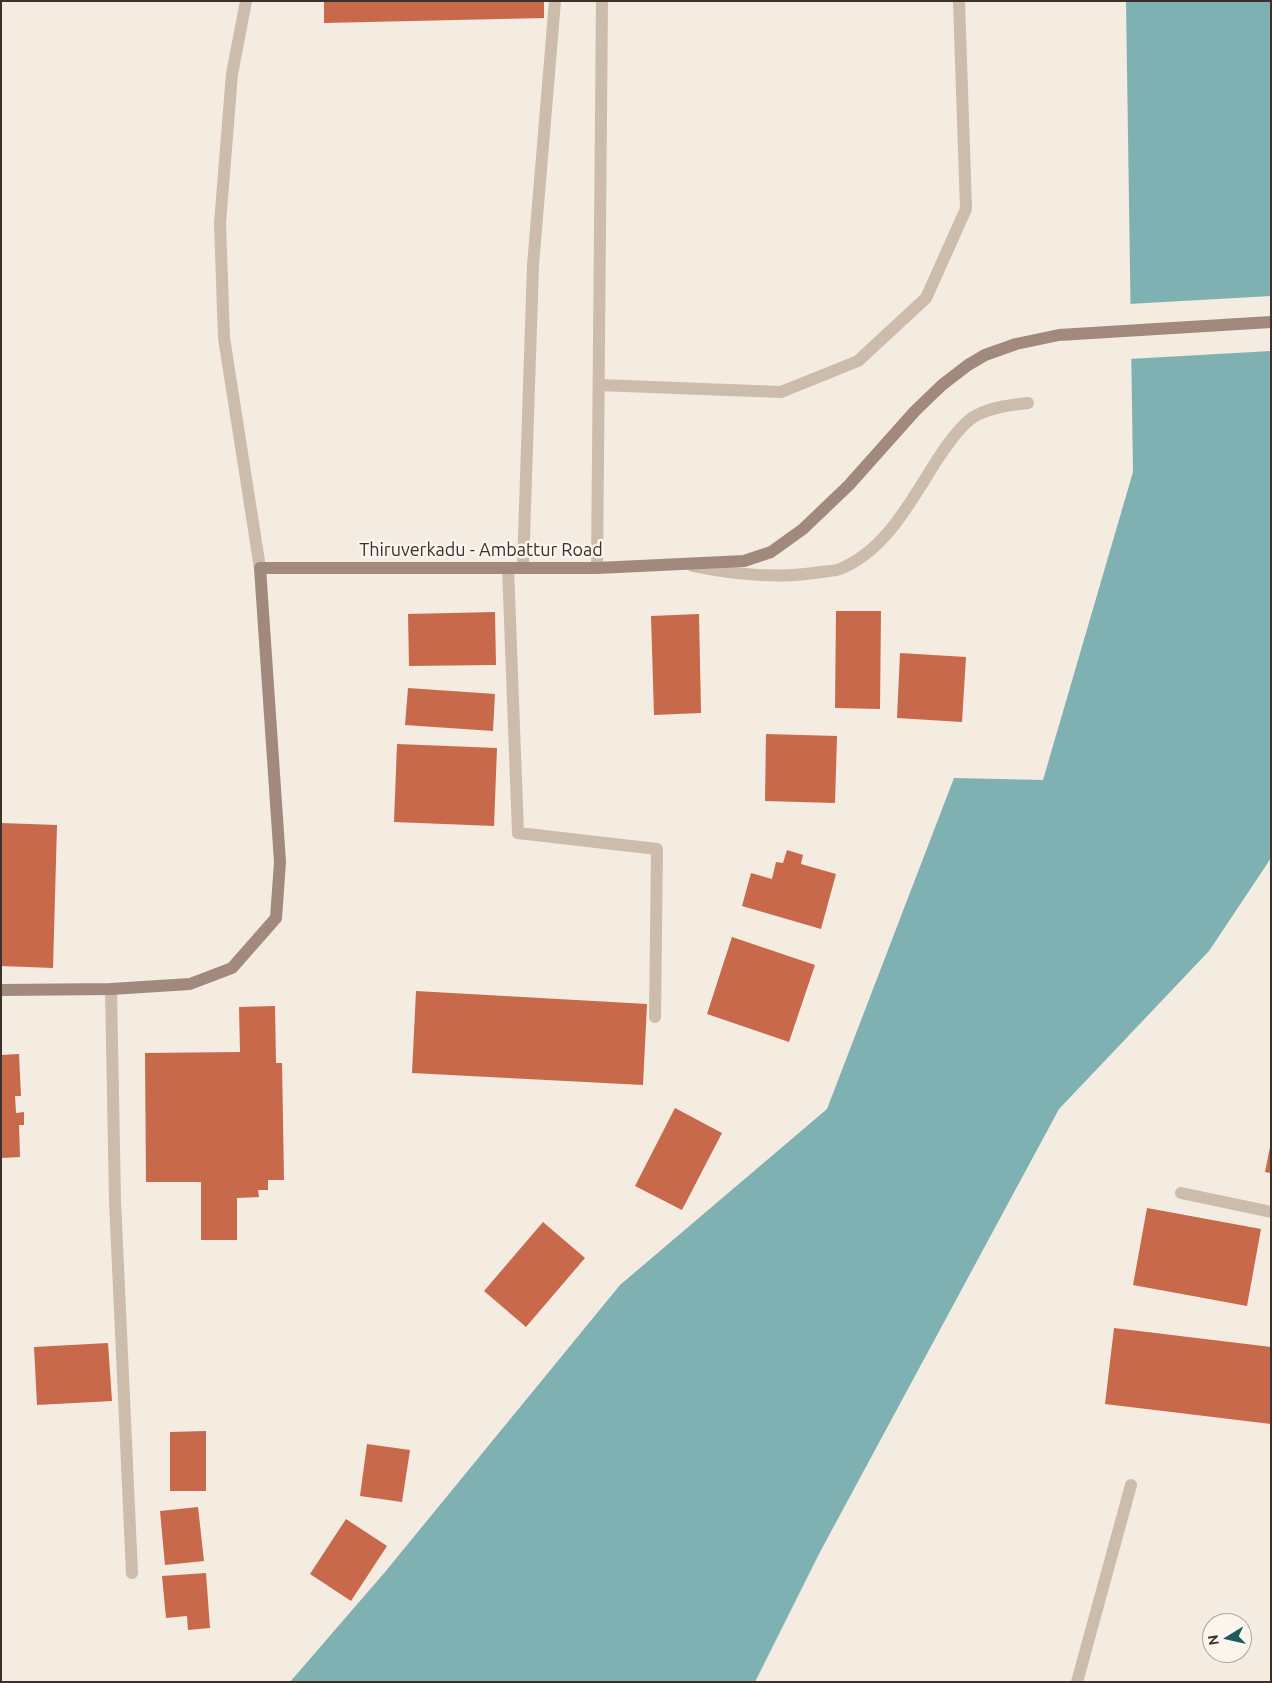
<!DOCTYPE html>
<style>
body{margin:0}
#map{position:relative;width:1272px;height:1683px;overflow:hidden;background:#f4ebe1;font-family:Ubuntu,sans-serif}
canvas{display:block}
.frame{position:absolute;inset:0;border:2px solid #3b302b;pointer-events:none}
.north{position:absolute;left:1202px;top:1613px;width:50px;height:50px;box-sizing:border-box;background:#fbf5ee;border:1px solid #aea6a0;border-radius:50%;rotate:261deg;font-size:14px;font-weight:700;line-height:20px;text-align:center;color:#3b302b}
.north::after{content:'';display:block;margin:auto;width:18px;height:22px;background:#1f5a5e;clip-path:polygon(50% 0,100% 100%,50% 72%,0 100%)}
</style>
<div id="map">
<canvas width="1272" height="1683"></canvas>
<div class="frame"></div>
<div class="north">N</div>
</div>
<script>
const context = document.querySelector('canvas').getContext('2d');
context.lineJoin = 'round';
function fillPath(path, color) { context.fillStyle = color; context.fill(path, 'evenodd'); }
function trace(path, color, width, dash) { context.strokeStyle = color; context.lineWidth = width; context.lineCap = dash ? 'butt' : 'round'; context.setLineDash(dash || []); context.stroke(path); }
function drawText(font, color, halo, rows, align = 'center') {
  context.font = font + ' Ubuntu,sans-serif'; context.lineWidth = 5; context.setLineDash([]); context.textBaseline = 'middle'; context.strokeStyle = halo; context.fillStyle = color; for (const [text, x, y, turn = 0] of rows) {
    context.save(); context.translate(x, y); context.rotate((+turn || 0) * Math.PI / 180); context.textAlign = isNaN(turn) ? turn : align; if (halo) context.strokeText(text, 0, 0); context.fillText(text, 0, 0); context.restore();
  }
}
fillPath(new Path2D(`
 M 1126,1 L 1271,1 L 1271,858 L 1209,951 L 1059,1109 L 820,1552 L 755,1682 L 290,1682 L 385,1572 L 620,1285 L 827,1109 L 954,778 L 1043,780 L 1133,472 Z`), '#7fb0b2');
fillPath(new Path2D(`
 M 1271,296 L 1271,351 L 1129,359 L 1128,304 Z`), '#f4ebe1');
fillPath(new Path2D(`
 M 324,1 L 544,1 L 544,18 L 324,23 Z
 M 836,611 L 881,611 L 880,709 L 835,708 Z
 M 495,612 L 496,665 L 409,666 L 408,614 Z
 M 699,614 L 701,713 L 654,715 L 651,616 Z
 M 900,653 L 966,657 L 962,722 L 897,718 Z
 M 408,688 L 495,694 L 493,731 L 405,725 Z
 M 766,734 L 837,736 L 835,803 L 765,801 Z
 M 397,744 L 497,748 L 494,826 L 394,822 Z
 M 1,823 L 57,825 L 53,968 L 1,966 Z
 M 787,850 L 803,855 L 801,864 L 836,874 L 821,929 L 742,906 L 751,873 L 772,879 L 776,862 L 783,863 Z
 M 732,937 L 815,965 L 789,1042 L 707,1014 Z
 M 416,991 L 647,1004 L 643,1085 L 412,1073 Z
 M 275,1006 L 276,1063 L 282,1063 L 284,1180 L 268,1180 L 268,1190 L 258,1190 L 259,1197 L 237,1198 L 237,1240 L 201,1240 L 201,1182 L 146,1182 L 145,1053 L 240,1052 L 239,1007 Z
 M 19,1054 L 21,1096 L 15,1096 L 16,1113 L 24,1112 L 24,1125 L 19,1125 L 20,1157 L 1,1158 L 1,1055 Z
 M 675,1108 L 722,1133 L 682,1210 L 635,1186 Z
 M 1270,1147 L 1271,1147 L 1271,1173 L 1265,1172 Z
 M 1147,1208 L 1261,1229 L 1247,1306 L 1133,1285 Z
 M 543,1222 L 585,1258 L 526,1327 L 484,1291 Z
 M 1114,1328 L 1271,1347 L 1271,1424 L 1105,1404 Z
 M 108,1343 L 112,1401 L 37,1405 L 34,1347 Z
 M 206,1431 L 206,1491 L 170,1491 L 170,1432 Z
 M 367,1444 L 410,1450 L 402,1502 L 360,1496 Z
 M 198,1507 L 204,1561 L 165,1565 L 160,1511 Z
 M 346,1519 L 387,1546 L 351,1601 L 310,1574 Z
 M 206,1573 L 210,1628 L 188,1630 L 187,1616 L 166,1618 L 162,1576 Z`), '#c8694b');
trace(new Path2D(`
 M 599,385 L 781,392 L 858,361 L 926,298 L 966,209 L 959,1
 M 508,568 L 518,833 L 657,849 L 655,1017
 M 523,568 L 533,265 L 555,1
 M 597,568 L 602,1`), '#cdbbac', 12);
trace(new Path2D(`
 M 246,1 L 232,74 L 220,223 L 224,338 L 260,568
 M 693,566 C 735,575 779,579 821,572 C 827,571 835,571 840,569 C 888,549 912,498 939,457 C 947,445 964,421 977,415 C 993,407 1010,405 1028,403
 M 111,989 L 115,1201 L 132,1573
 M 1181,1193 L 1271,1212
 M 1077,1682 L 1131,1485`), '#cdbbac', 12);
trace(new Path2D(`
 M 1,990 L 111,989 L 190,984 L 232,968 L 276,918 L 280,862 L 260,568 L 597,568 L 744,561 L 771,552 L 803,529 L 849,485 L 915,411 L 942,385 L 968,365 L 985,355 L 1016,344 L 1059,335 L 1271,322`), '#a18a7d', 12);
drawText('18px', '#3b302b', '#fbf5ee', [
 ["Thiruverkadu - Ambattur Road",481,550]
]);
</script>
